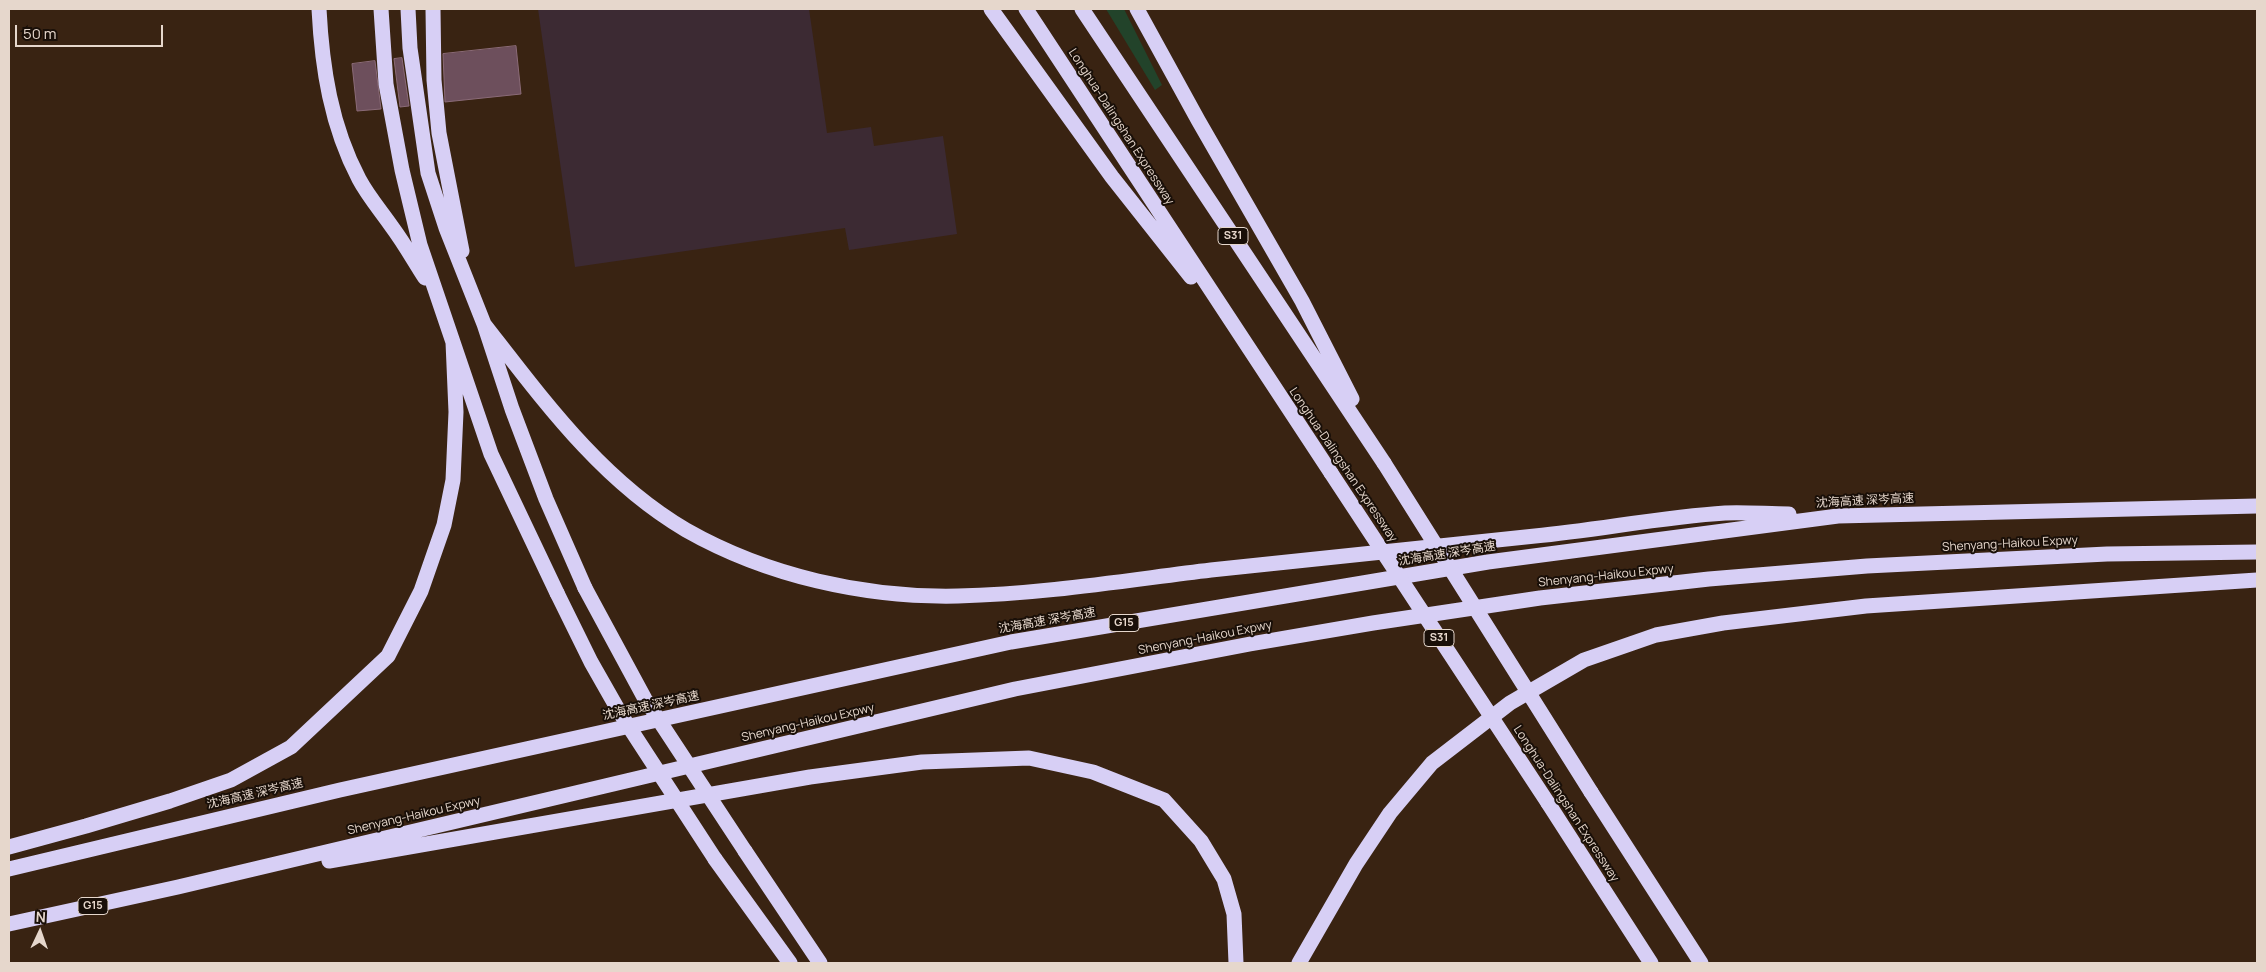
<!DOCTYPE html>
<meta charset="utf-8">
<style>
body{margin:0}
#map{position:relative;width:2266px;height:972px;overflow:hidden;background:#392312;font-family:Manrope,sans-serif}
canvas{display:block}
.frame{position:absolute;inset:0;border:10px solid #e6d7cc;pointer-events:none}
.north{position:absolute;left:15px;top:907px;width:50px;height:50px;-webkit-text-stroke:4px #190f08;paint-order:stroke;rotate:3deg;font-size:14px;font-weight:700;line-height:20px;text-align:center;color:#e6d7cc}
.north::after{content:'';display:block;margin:auto;width:18px;height:22px;background:#e6d7cc;clip-path:polygon(50% 0,100% 100%,50% 72%,0 100%)}
.scale{position:absolute;left:15px;top:25px;width:148px;height:22px;box-sizing:border-box;border:2px solid #e6d7cc;border-top:0;padding-left:6px;font-size:15px;line-height:18px;white-space:nowrap;color:#e6d7cc;-webkit-text-stroke:4px #190f08;paint-order:stroke}
</style>
<div id="map">
<canvas width="2266" height="972"></canvas>
<div class="frame"></div>
<div class="north">N</div>
<div class="scale">50 m</div>
</div>
<script>
const context = document.querySelector('canvas').getContext('2d');
context.lineJoin = 'round';
function fillPath(path, color) { context.fillStyle = color; context.fill(path, 'evenodd'); }
function trace(path, color, width, dash) { context.strokeStyle = color; context.lineWidth = width; context.lineCap = dash ? 'butt' : 'round'; context.setLineDash(dash || []); context.stroke(path); }
function drawText(font, color, halo, rows, align = 'center') {
  context.font = font + ' Manrope,"Noto Sans SC",sans-serif'; context.lineWidth = 4; context.setLineDash([]); context.textBaseline = 'middle'; context.strokeStyle = halo; context.fillStyle = color; for (const [text, x, y, turn = 0] of rows) {
    context.save(); context.translate(x, y); context.rotate((+turn || 0) * Math.PI / 180); context.textAlign = isNaN(turn) ? turn : align; if (halo) context.strokeText(text, 0, 0); context.fillText(text, 0, 0); context.restore();
  }
}
fillPath(new Path2D(`
 M 538,9 L 809,9 L 827,133 L 871,127 L 874,146 L 943,136 L 957,234 L 849,250 L 845,228 L 575,267 Z`), '#3c2a33');
fillPath(new Path2D(`
 M 1106,9 L 1124,9 L 1162,85 L 1155,90 Z`), '#22432a');
const building = new Path2D(`
 M 516,46 L 521,94 L 445,102 L 443,54 Z
 M 402,58 L 409,106 L 400,107 L 394,59 Z
 M 375,61 L 381,109 L 357,111 L 352,64 Z`);
fillPath(building, '#6d4f5c');
trace(building, '#8b6b78', 1);
trace(new Path2D(`
 M 319,9 C 322,68 331,126 359,179 C 368,196 381,211 392,227 C 404,243 414,261 425,278
 M 381,9 L 386,84 L 402,170 L 420,245 L 491,454 L 557,593
 M 408,9 L 410,48 L 428,173 L 446,228 L 484,324 L 512,409 L 546,499 L 585,588
 M 433,9 L 434,80 L 439,133 L 462,251
 M 991,9 L 1112,177 L 1191,277
 M 1026,9 L 1331,473
 M 1082,9 L 1384,463
 M 1137,9 L 1198,120 L 1302,301 L 1352,399
 M 484,324 C 544,401 601,480 686,530 C 767,576 865,598 958,596 C 1043,594 1128,580 1211,570 C 1319,558 1427,548 1535,536 C 1598,530 1662,517 1725,513 C 1746,512 1768,514 1789,514
 M 1591,792 L 1701,963
 M 1548,803 L 1651,963
 M 9,847 L 86,826 L 170,801 L 231,780 L 291,747 L 388,656 L 421,591 L 444,525 L 453,480 L 456,412 L 453,342
 M 745,851 L 820,963
 M 715,859 L 790,963
 M 329,861 L 810,777 L 922,762 L 1029,758 L 1093,772 L 1164,800 L 1201,841 L 1224,879 L 1234,914 L 1236,963
 M 9,869 L 340,790 L 1011,642 L 1488,562 L 1838,516 L 2257,506
 M 9,924 L 178,887 L 1015,689 L 1250,644 L 1373,623 L 1540,598 L 1709,579 L 1867,566 L 2107,554 L 2257,552
 M 1299,963 L 1356,864 L 1390,813 L 1432,763 L 1510,703 L 1584,660 L 1656,635 L 1723,623 L 1866,606 L 2257,580`), '#d7cff5', 15);
trace(new Path2D(`
 M 1384,463 L 1591,792
 M 1331,473 L 1548,803
 M 585,588 L 645,699 L 745,851
 M 557,593 L 591,662 L 620,713 L 715,859`), '#d7cff5', 15);
for (const [x, y, w] of [
 [1233,236,30],
 [1124,623,30],
 [1439,638,30],
 [93,906,30]
]) { const box = new Path2D(); box.roundRect(x - w / 2, y - 8.5, w, 17, 4); context.fillStyle = '#190f08'; context.fill(box); trace(box, '#e6d7cc', 1); }
drawText('bold 11px', '#e6d7cc', null, [
 ["S31",1233,236],
 ["G15",1124,623],
 ["S31",1439,638],
 ["G15",93,906]
]);
drawText('12px', '#e6d7cc', '#190f08', [
 ["Longhua-Dalingshan Expressway",1121,127,57],
 ["Longhua-Dalingshan Expressway",1343,465,56],
 ["沈海高速 深岑高速",1865,501,-3],
 ["Shenyang-Haikou Expwy",2010,544,-3],
 ["沈海高速 深岑高速",1447,554,-9],
 ["Shenyang-Haikou Expwy",1606,576,-6],
 ["沈海高速 深岑高速",1047,621,-10],
 ["Shenyang-Haikou Expwy",1205,638,-11],
 ["沈海高速 深岑高速",651,706,-12],
 ["Shenyang-Haikou Expwy",808,723,-13],
 ["沈海高速 深岑高速",255,794,-13],
 ["Longhua-Dalingshan Expressway",1566,804,57],
 ["Shenyang-Haikou Expwy",414,816,-13]
]);
</script>
